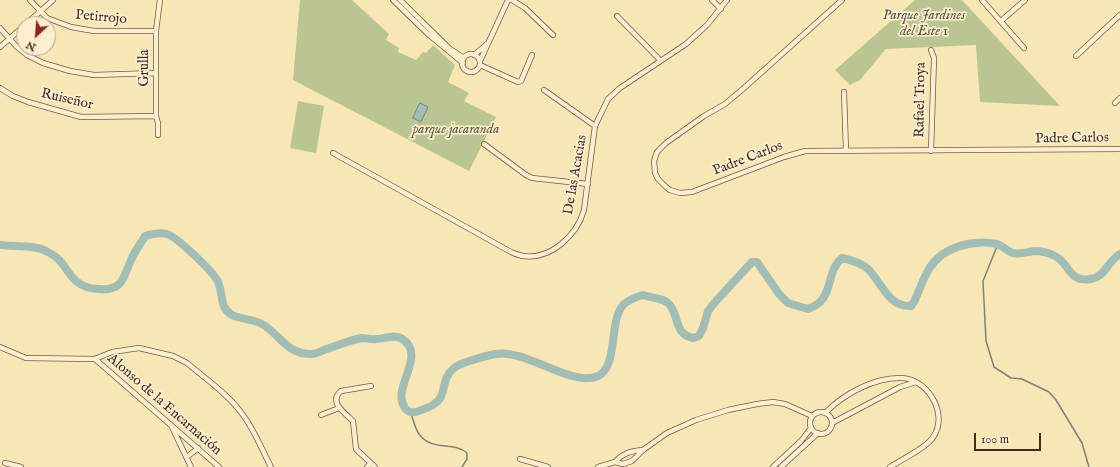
<!DOCTYPE html>
<meta charset="utf-8">
<style>
body{margin:0}
#map{position:relative;width:1120px;height:467px;overflow:hidden;background:#f9e6b5;font-family:"IM FELL English",serif}
canvas{display:block}
.north{position:absolute;left:16px;top:16px;width:40px;height:40px;box-sizing:border-box;background:#fbefcf;border:1px solid #b0a18b;border-radius:50%;rotate:206deg;font-size:11px;font-weight:700;line-height:16px;text-align:center;color:#3f2d26}
.north::after{content:'';display:block;margin:auto;width:14px;height:18px;background:#8f2418;clip-path:polygon(50% 0,100% 100%,50% 72%,0 100%)}
.scale{position:absolute;left:974px;top:433px;width:67px;height:18px;box-sizing:border-box;border:2px solid #3f2d26;border-top:0;padding-left:5px;font-size:12px;line-height:14px;white-space:nowrap;color:#3f2d26;-webkit-text-stroke:3px #fbefcf;paint-order:stroke}
</style>
<div id="map">
<canvas width="1120" height="467"></canvas>
<div class="north">N</div>
<div class="scale">100 m</div>
</div>
<script>
const context = document.querySelector('canvas').getContext('2d');
context.lineJoin = 'round';
function fillPath(path, color) { context.fillStyle = color; context.fill(path, 'evenodd'); }
function trace(path, color, width, dash) { context.strokeStyle = color; context.lineWidth = width; context.lineCap = dash ? 'butt' : 'round'; context.setLineDash(dash || []); context.stroke(path); }
function drawText(font, color, halo, rows, align = 'center') {
  context.font = font + ' "IM FELL English",serif'; context.lineWidth = 3.5; context.setLineDash([]); context.textBaseline = 'middle'; context.strokeStyle = halo; context.fillStyle = color; for (const [text, x, y, turn = 0] of rows) {
    context.save(); context.translate(x, y); context.rotate((+turn || 0) * Math.PI / 180); context.textAlign = isNaN(turn) ? turn : align; if (halo) context.strokeText(text, 0, 0); context.fillText(text, 0, 0); context.restore();
  }
}
fillPath(new Path2D(`
 M 300,0 L 352,0 L 389,34 L 386,40 L 399,48 L 398,52 L 416,60 L 423,52 L 426,53 L 433,45 L 455,65 L 448,82 L 469,93 L 464,101 L 496,117 L 469,171 L 293,80 Z
 M 915,0 L 962,0 L 1060,106 L 980,102 L 976,45 L 886,49 L 860,80 L 850,85 L 835,70 Z
 M 298,101 L 324,106 L 316,153 L 290,148 Z`), '#b9c691');
const water = new Path2D(`
 M 420,103 L 428,107 L 421,122 L 413,118 Z`);
fillPath(water, '#a0beb5');
trace(water, '#79847c', 1);
trace(new Path2D(`
 M 998,244 L 983,281 L 986,341 L 994,367 L 1011,378 L 1022,379 L 1049,392 L 1056,400 L 1082,443 L 1089,467
 M 409,408 C 412,415 415,429 419,434 C 432,452 453,441 467,453 L 467,459 L 462,467`), '#79847c', 1.5);
trace(new Path2D(`
 M 0,245 C 16,247 34,244 48,252 C 64,260 65,271 76,281 C 82,286 91,289 99,289 C 123,291 123,278 131,260 C 135,251 141,243 145,236 C 152,234 160,232 167,234 C 177,237 211,270 217,280 C 224,291 218,307 232,315 C 240,319 251,319 260,323 C 279,332 285,354 311,354 C 315,354 320,352 324,350 C 336,346 350,340 362,338 C 367,338 372,340 376,339 C 385,339 393,334 401,338 C 429,355 390,388 405,408 C 407,410 407,411 410,412 C 415,413 420,411 424,409 C 452,400 437,382 454,368 C 459,363 486,356 495,354 C 525,348 572,388 598,376 C 619,366 608,320 624,304 C 630,299 637,297 643,295 C 652,298 664,298 669,304 C 680,316 673,333 693,338 L 699,336 L 703,328 L 708,311 L 716,301 L 752,262 L 757,262 L 779,294 L 788,303 L 808,309 C 836,299 824,273 842,258 C 851,260 862,263 868,269 C 882,283 888,307 911,306 L 914,302 C 919,291 923,279 929,269 C 942,247 973,239 997,244 C 1003,246 1007,251 1013,253 C 1019,255 1028,252 1034,251 C 1041,251 1049,253 1055,256 C 1070,263 1068,283 1091,279 C 1105,277 1108,261 1120,254`), '#a0beb5', 8);
const street = new Path2D(`
 M 30,0 L 47,18 L 71,27 L 94,31 L 156,31
 M 393,0 L 428,34 L 463,63
 M 400,0 L 450,49 L 464,58
 M 512,0 L 525,8 L 553,35
 M 712,0 L 721,9
 M 842,0 L 744,88 L 725,104 L 704,116 L 666,143 L 657,152 L 654,161 L 655,173 L 658,179 L 666,187 L 670,190 L 680,193 L 692,192 L 784,157 L 805,151 L 1120,149
 M 982,0 L 1024,48
 M 617,16 L 660,60
 M 1001,21 L 1025,0
 M 26,24 L 53,0
 M 0,28 L 16,46 L 27,55 L 43,63 L 70,71 L 94,75 L 156,73
 M 0,47 L 24,26
 M462 63a9 9 0 1 1 18 0a9 9 0 1 1-18 0Z
 M 474,55 L 487,44
 M 1076,56 L 1120,15
 M 480,61 L 508,0
 M 480,65 L 518,82 L 521,81 L 532,55
 M 0,88 L 13,96 L 28,102 L 81,117 L 156,116
 M 544,90 L 595,126
 M 844,92 L 846,151
 M 1115,103 L 1120,98
 M 158,135 L 158,123 L 156,116 L 156,31 L 160,0
 M 484,144 L 526,175 L 532,178 L 588,184
 M 931,151 L 934,58 L 931,50
 M 333,153 L 511,252 C 515,254 519,255 523,256 C 551,260 577,235 584,210 L 595,126 L 608,99 L 620,88 L 686,44 L 707,25 L 727,0
 M 0,347 L 26,358 L 95,359 L 112,352 L 139,348 L 173,356 L 187,363 C 206,379 229,395 243,415 C 255,431 262,450 271,467
 M 95,359 L 219,467
 M 371,386 L 341,391 C 328,402 345,413 353,421 L 356,449 L 375,467
 M810 423a11 11 0 1 1 22 0a11 11 0 1 1-22 0Z
 M 825,413 C 844,394 874,377 902,378 C 930,379 952,420 929,442 C 918,452 903,459 890,467
 M 321,415 L 339,408
 M 832,423 L 900,387 L 916,382
 M 172,427 L 191,467
 M 187,457 L 198,448
 M 520,459 L 548,467
 M 615,462 C 623,453 631,451 643,450
 M 5,463 L 21,467
 M 367,467 L 371,463
 M 598,467 L 615,462 L 623,464 L 632,461 L 643,450 L 667,433 L 696,420 L 728,410 L 757,404 L 773,402 L 785,404 L 812,416
 M 773,467 L 801,441 L 811,428
 M 781,467 L 818,433`);
trace(street, '#6e5b4a', 6);
trace(street, '#fbefcf', 4.5);
drawText('italic 14px', '#5e5341', '#fbefcf', [
 ["Parque Jardines",924,16],
 ["del Este 1",924,32],
 ["parque jacaranda",456,130]
]);
drawText('14px', '#3f2d26', '#fbefcf', [
 ["Petirrojo",101,18,5],
 ["Grulla",145,68,-90],
 ["Ruiseñor",67,100,13],
 ["Rafael Troya",921,100,-89],
 ["Padre Carlos",1072,139,-1],
 ["Padre Carlos",748,159,-21],
 ["De las Acacias",576,175,-80],
 ["Alonso de la Encarnación",164,405,41]
]);
</script>
